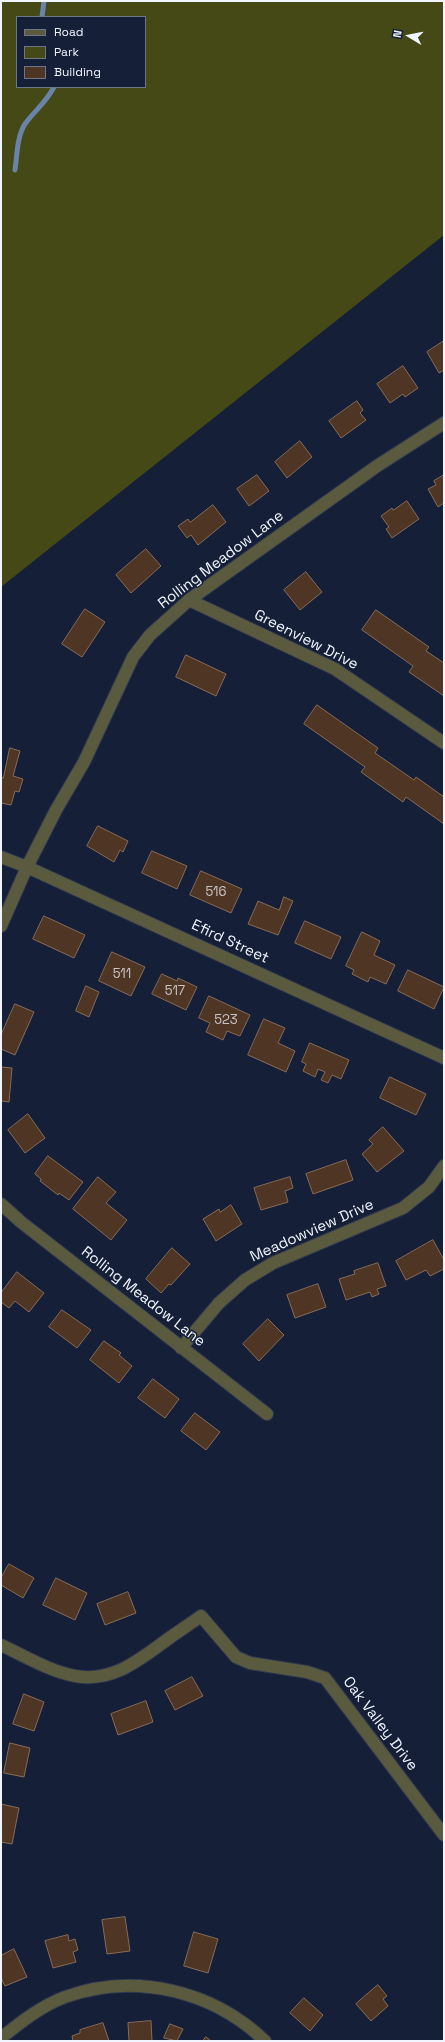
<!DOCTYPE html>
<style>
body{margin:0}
#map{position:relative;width:445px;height:2042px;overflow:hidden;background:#151f37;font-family:"Space Grotesk",sans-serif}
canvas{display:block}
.frame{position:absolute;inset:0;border:2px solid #f0f5ff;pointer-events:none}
.legend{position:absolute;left:16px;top:16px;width:130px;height:72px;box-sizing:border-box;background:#151f37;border:1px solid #6d7587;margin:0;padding:5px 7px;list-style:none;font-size:12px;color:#f0f5ff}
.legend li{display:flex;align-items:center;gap:8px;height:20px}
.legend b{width:20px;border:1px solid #6d7587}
.north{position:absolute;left:389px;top:16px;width:40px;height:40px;-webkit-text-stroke:3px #151f37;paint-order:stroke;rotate:280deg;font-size:11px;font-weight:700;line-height:16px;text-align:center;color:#f0f5ff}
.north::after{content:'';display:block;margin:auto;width:14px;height:18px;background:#f0f5ff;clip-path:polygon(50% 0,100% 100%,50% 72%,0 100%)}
</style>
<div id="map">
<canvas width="445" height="2042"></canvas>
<div class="frame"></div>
<ul class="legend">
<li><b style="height:5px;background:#5a5a3f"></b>Road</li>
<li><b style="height:11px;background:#454916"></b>Park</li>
<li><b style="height:11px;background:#4f3523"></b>Building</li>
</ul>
<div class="north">N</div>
</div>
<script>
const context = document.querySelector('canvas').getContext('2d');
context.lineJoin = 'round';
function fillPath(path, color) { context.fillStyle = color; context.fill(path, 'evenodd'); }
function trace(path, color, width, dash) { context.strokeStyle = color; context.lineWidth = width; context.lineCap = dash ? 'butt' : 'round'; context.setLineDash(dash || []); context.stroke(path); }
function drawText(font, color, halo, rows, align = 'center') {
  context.font = font + ' "Space Grotesk",sans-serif'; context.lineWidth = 3; context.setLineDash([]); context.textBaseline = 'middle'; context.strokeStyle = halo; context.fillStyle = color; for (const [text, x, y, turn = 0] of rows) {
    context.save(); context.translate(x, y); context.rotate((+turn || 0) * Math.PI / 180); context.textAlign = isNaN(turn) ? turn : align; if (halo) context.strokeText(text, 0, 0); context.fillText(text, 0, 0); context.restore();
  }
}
fillPath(new Path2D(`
 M 1,1 L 444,1 L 444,235 L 1,587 ZM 17,17 L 145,17 L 145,87 L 17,87 Z`), '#454916');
trace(new Path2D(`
 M 42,17 L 44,1
 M 15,170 C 17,156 17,136 25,124 C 35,110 45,104 54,87`), '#6a83a9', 5);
const building = new Path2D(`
 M 444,341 L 444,370 L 439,373 L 427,352 Z
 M 403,366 L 418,388 L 405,397 L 403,394 L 390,403 L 377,384 Z
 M 357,401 L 363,410 L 360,413 L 366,420 L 341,438 L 329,421 Z
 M 300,441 L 312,457 L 287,478 L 275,462 Z
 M 257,475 L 269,491 L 249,506 L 237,489 Z
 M 444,475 L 444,503 L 438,507 L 428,489 L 436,485 L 434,481 Z
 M 407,501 L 419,519 L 392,538 L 386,529 L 389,527 L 381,516 L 392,508 L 393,510 Z
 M 213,505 L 226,522 L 198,545 L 191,535 L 187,538 L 178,526 L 188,519 L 190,522 Z
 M 146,549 L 161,566 L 131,593 L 116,575 Z
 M 306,572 L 322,592 L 300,610 L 284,590 Z
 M 85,609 L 105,622 L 82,657 L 62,644 Z
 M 376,610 L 429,647 L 426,651 L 444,663 L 444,696 L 409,672 L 413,666 L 362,630 Z
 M 186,655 L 226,674 L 216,696 L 176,677 Z
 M 317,705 L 378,748 L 375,753 L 414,780 L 416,777 L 444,797 L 444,824 L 406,797 L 403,802 L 361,772 L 365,767 L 304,724 Z
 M 10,748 L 20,751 L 13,776 L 23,779 L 19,792 L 15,791 L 11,805 L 1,803 L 1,777 L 3,778 Z
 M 98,826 L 128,841 L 123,852 L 120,850 L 114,862 L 87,846 Z
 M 152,851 L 187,866 L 177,889 L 142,873 Z
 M 201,871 L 242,889 L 231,913 L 190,895 Z
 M 284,897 L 293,901 L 278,935 L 248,924 L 258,901 L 279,910 Z
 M 44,916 L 85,935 L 74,958 L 33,939 Z
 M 305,921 L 341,937 L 331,959 L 295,943 Z
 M 362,932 L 380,941 L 374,955 L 395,965 L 386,984 L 370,977 L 368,982 L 352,974 L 354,970 L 346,966 Z
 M 112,952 L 145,967 L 131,996 L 99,981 Z
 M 408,970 L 444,987 L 434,1009 L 398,991 Z
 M 162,974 L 177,981 L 178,978 L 197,987 L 186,1010 L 152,994 Z
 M 86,986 L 99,992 L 89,1017 L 76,1011 Z
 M 209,996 L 250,1015 L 240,1036 L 227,1031 L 223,1040 L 206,1032 L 210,1023 L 199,1018 Z
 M 15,1004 L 34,1012 L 15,1055 L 1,1049 L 1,1035 Z
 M 264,1019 L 285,1028 L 278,1043 L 295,1051 L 286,1072 L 248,1055 Z
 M 310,1043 L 349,1060 L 341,1079 L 332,1075 L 328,1083 L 321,1080 L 325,1072 L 318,1069 L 315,1077 L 303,1071 L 306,1064 L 302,1062 Z
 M 1,1067 L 12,1068 L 9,1102 L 1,1101 Z
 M 390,1077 L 426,1094 L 416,1115 L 380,1098 Z
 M 28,1114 L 45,1138 L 25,1153 L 8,1130 Z
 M 383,1127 L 404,1151 L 377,1172 L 362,1154 L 373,1144 L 369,1140 Z
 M 48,1156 L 83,1182 L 69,1200 L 59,1193 L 58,1195 L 40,1181 L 41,1179 L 35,1174 Z
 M 346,1160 L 353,1180 L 313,1194 L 306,1174 Z
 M 98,1177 L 116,1192 L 106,1203 L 127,1220 L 111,1240 L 73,1209 Z
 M 290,1177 L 293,1188 L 285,1191 L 288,1202 L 261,1210 L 254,1188 Z
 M 231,1205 L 242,1224 L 216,1241 L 203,1219 L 219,1209 L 220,1212 Z
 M 433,1240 L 444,1260 L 444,1269 L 430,1276 L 426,1270 L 406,1280 L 396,1261 Z
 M 172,1248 L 190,1264 L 171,1285 L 169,1284 L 161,1293 L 146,1279 Z
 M 378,1263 L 386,1286 L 377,1289 L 379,1294 L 372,1297 L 370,1292 L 346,1300 L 339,1279 L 355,1274 L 354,1271 Z
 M 17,1272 L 44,1293 L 29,1312 L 15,1301 L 9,1308 L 1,1302 L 1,1293 Z
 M 318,1284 L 326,1307 L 295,1318 L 287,1295 Z
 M 62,1310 L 91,1330 L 77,1348 L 49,1327 Z
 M 268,1319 L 284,1335 L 259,1361 L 243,1344 Z
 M 104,1341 L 121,1353 L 119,1355 L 132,1366 L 119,1383 L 90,1360 Z
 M 153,1379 L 179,1399 L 165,1418 L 138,1398 Z
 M 195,1413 L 220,1432 L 206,1450 L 181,1431 Z
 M 9,1564 L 34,1578 L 23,1598 L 1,1585 L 1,1578 Z
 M 56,1578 L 87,1593 L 75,1620 L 43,1605 Z
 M 128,1592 L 136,1613 L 105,1625 L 97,1604 Z
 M 192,1677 L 203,1696 L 175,1710 L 165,1691 Z
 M 24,1694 L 44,1702 L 34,1731 L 13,1724 Z
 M 146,1701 L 153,1722 L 118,1735 L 111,1714 Z
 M 10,1743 L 30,1748 L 24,1777 L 4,1773 Z
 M 1,1804 L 19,1808 L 12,1844 L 1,1842 Z
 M 125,1917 L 130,1951 L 107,1954 L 102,1920 Z
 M 194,1932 L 218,1939 L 208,1973 L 184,1966 Z
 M 68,1935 L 69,1941 L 75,1939 L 78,1950 L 73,1952 L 76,1962 L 53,1968 L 45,1941 Z
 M 14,1949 L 27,1977 L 5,1986 L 1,1978 L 1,1956 Z
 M 378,1985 L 387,1996 L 383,1999 L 388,2006 L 371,2021 L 356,2004 Z
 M 304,1998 L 323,2015 L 310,2031 L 290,2013 Z
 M 151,2021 L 152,2041 L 129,2041 L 128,2023 Z
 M 103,2023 L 109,2041 L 73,2041 L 72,2036 L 80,2033 L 80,2030 Z
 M 170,2024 L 183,2029 L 177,2041 L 164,2038 Z
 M 206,2037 L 211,2041 L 203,2041 Z`);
fillPath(building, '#4f3523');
trace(building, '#886b58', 1);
const minor = new Path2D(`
 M 189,600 L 335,669 L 444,743
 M 1,857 L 27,867 L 444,1058
 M 1,926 L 27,867 L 56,810 L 84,762 L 133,657 L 150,635 L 189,600 L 377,466 L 444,423
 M 1,1204 L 21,1222 L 267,1414
 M 181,1348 L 219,1303 L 245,1280 L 273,1263 L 403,1208 L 429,1187 L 444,1166
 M 1,1645 C 25,1656 49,1671 75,1676 C 113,1683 140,1659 168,1639 C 179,1631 190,1624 201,1616 L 236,1657 L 250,1663 L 307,1672 L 325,1678 L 444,1835
 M 1,2038 C 21,2022 41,2006 65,1997 C 134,1972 212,1990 265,2041`);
trace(minor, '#2f394f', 14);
trace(minor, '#5a5a3f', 12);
drawText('13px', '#c8c5c8', null, [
 ["516",216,892],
 ["511",122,974],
 ["517",175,991],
 ["523",226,1020]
]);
drawText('15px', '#f0f5ff', '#151f37', [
 ["Rolling Meadow Lane",221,560,-37],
 ["Greenview Drive",306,640,27],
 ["Efird Street",230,942,25],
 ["Meadowview Drive",312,1231,-24],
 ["Rolling Meadow Lane",143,1297,38],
 ["Oak Valley Drive",380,1724,53]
]);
</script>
